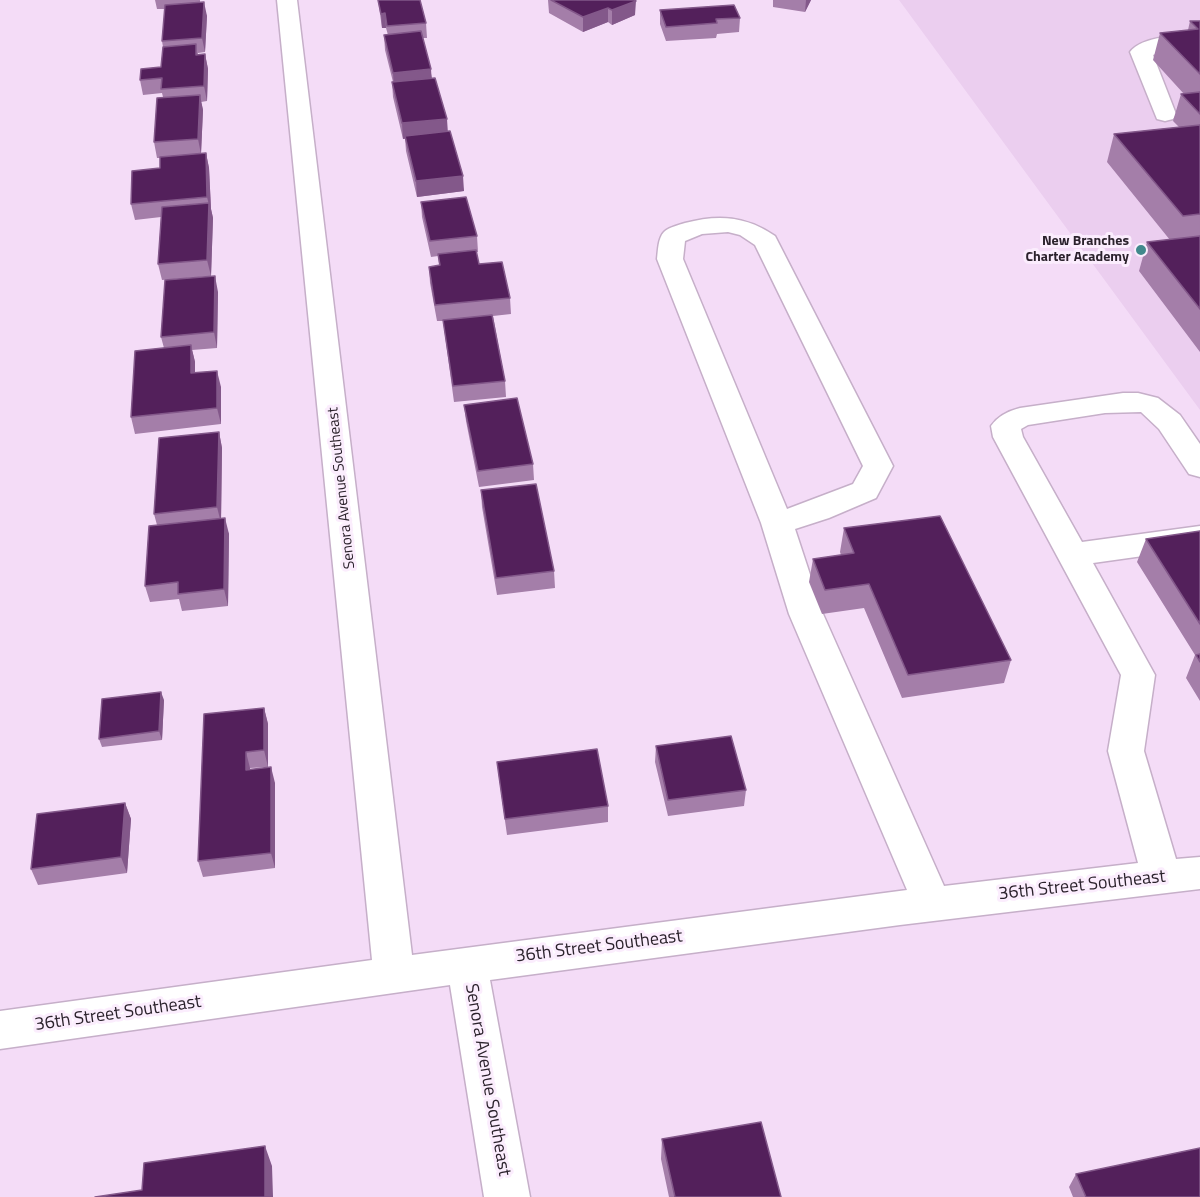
<!DOCTYPE html>
<style>
body{margin:0}
canvas{display:block;background:#f4dcf7}
</style>
<canvas width="1200" height="1197"></canvas>
<script>
const context = document.querySelector('canvas').getContext('2d');
context.lineJoin = 'round';
function fillPath(path, color) { context.fillStyle = color; context.fill(path, 'evenodd'); }
function trace(path, color, width, dash) { context.strokeStyle = color; context.lineWidth = width; context.lineCap = dash ? 'butt' : 'round'; context.setLineDash(dash || []); context.stroke(path); }
function drawText(font, color, halo, rows, align = 'center') {
  context.font = font + ' "Titillium Web",sans-serif'; context.lineWidth = 6; context.setLineDash([]); context.textBaseline = 'middle'; context.strokeStyle = halo; context.fillStyle = color; for (const [text, x, y, turn = 0] of rows) {
    context.save(); context.translate(x, y); context.rotate((+turn || 0) * Math.PI / 180); context.textAlign = isNaN(turn) ? turn : align; if (halo) context.strokeText(text, 0, 0); context.fillText(text, 0, 0); context.restore();
  }
}
fillPath(new Path2D(`
 M 899,0 L 1200,0 L 1200,410 L 965,90 Z`), '#ebceef');
const minor = new Path2D(`
 M 277,0 L 297,0 L 412,955 L 907,890 L 789,614 L 761,523 L 657,259 C 658,251 658,238 664,232 C 669,227 679,225 685,223 C 718,214 747,216 775,236 L 893,466 L 876,498 L 829,518 L 795,529 L 823,614 L 944,886 L 1138,863 L 1108,751 L 1121,675 L 993,437 L 991,426 C 998,416 1008,411 1020,408 L 1123,393 L 1138,393 L 1158,398 L 1180,415 L 1200,444 L 1200,477 L 1189,474 L 1159,429 L 1141,412 L 1105,413 L 1028,425 L 1021,429 L 1023,437 L 1082,542 L 1200,526 L 1200,548 L 1093,563 L 1155,675 L 1144,751 L 1176,859 L 1200,857 L 1200,889 L 900,925 L 490,980 L 530,1197 L 484,1197 L 450,985 L 0,1049 L 0,1011 L 372,960 ZM 728,232 L 740,235 L 755,245 L 863,466 L 853,484 L 787,509 L 683,259 L 685,241 L 702,234 Z
 M 1200,34 L 1200,46 L 1168,49 L 1153,55 L 1176,114 L 1173,119 L 1165,121 L 1157,119 L 1130,52 C 1141,36 1182,35 1200,34 Z`);
trace(minor, '#c6afc9', 3);
fillPath(minor, '#fff');
fillPath(new Path2D(`
 M 155,0 L 200,0 L 200,2 L 207,16 L 205,52 L 198,53 L 198,55 L 205,54 L 208,69 L 207,101 L 201,102 L 203,110 L 201,153 L 206,153 L 209,168 L 211,209 L 213,218 L 211,276 L 162,280 L 158,264 L 161,217 L 135,220 L 131,204 L 160,168 L 160,158 L 157,158 L 154,142 L 163,97 L 162,93 L 143,95 L 140,80 L 161,67 L 163,47 L 162,41 L 165,9 L 157,9 Z
 M 378,0 L 426,23 L 427,38 L 423,38 L 432,78 L 464,191 L 417,197 L 406,151 L 405,138 L 403,139 L 393,97 L 392,82 L 393,82 L 385,50 L 384,35 L 388,35 L 386,28 L 382,28 Z
 M 548,0 L 634,0 L 635,15 L 612,25 L 608,22 L 583,32 L 549,13 Z
 M 773,0 L 811,0 L 805,12 L 773,7 Z
 M 660,10 L 740,18 L 739,32 L 717,34 L 716,38 L 666,41 L 660,24 Z
 M 1190,21 L 1200,21 L 1200,352 L 1139,271 L 1147,242 L 1170,240 L 1107,162 L 1114,134 L 1179,127 L 1173,121 L 1181,94 L 1184,94 L 1153,60 L 1160,33 L 1188,30 Z
 M 421,202 L 477,236 L 478,252 L 476,252 L 479,264 L 510,298 L 511,314 L 493,316 L 505,381 L 506,397 L 454,402 L 443,321 L 437,321 L 430,283 L 429,267 L 439,265 L 438,256 L 431,257 L 422,217 Z
 M 218,292 L 217,348 L 192,350 L 195,362 L 195,373 L 221,387 L 221,424 L 135,434 L 131,417 L 164,348 L 161,337 Z
 M 464,405 L 533,464 L 534,480 L 479,487 L 466,421 Z
 M 219,432 L 222,448 L 221,518 L 229,534 L 228,606 L 182,611 L 179,599 L 150,602 L 145,586 L 157,525 L 154,514 Z
 M 481,490 L 554,571 L 555,588 L 497,595 L 482,507 Z
 M 844,528 L 1011,660 L 1004,683 L 902,698 L 864,608 L 822,614 L 809,582 L 813,559 L 841,555 L 840,552 Z
 M 1200,531 L 1200,701 L 1186,678 L 1195,655 L 1137,562 L 1146,539 Z
 M 164,700 L 162,740 L 102,747 L 99,739 Z
 M 264,708 L 268,724 L 268,767 L 250,768 L 250,770 L 275,783 L 275,868 L 203,877 L 198,861 Z
 M 656,746 L 746,790 L 744,806 L 668,816 L 655,762 Z
 M 497,762 L 608,806 L 608,822 L 507,835 L 499,778 Z
 M 125,803 L 131,819 L 127,873 L 38,885 L 31,869 Z
 M 662,1139 L 781,1197 L 669,1197 L 661,1159 Z
 M 1076,1174 L 1200,1197 L 1073,1197 L 1069,1187 Z`), '#a47ea9');
fillPath(new Path2D(`
 M 806,0 L 811,0 L 805,12 Z
 M 636,1 L 635,15 L 612,25 L 612,10 Z
 M 204,2 L 207,16 L 205,52 L 202,38 Z
 M 608,8 L 608,22 L 583,32 L 583,17 Z
 M 385,13 L 386,28 L 382,28 L 381,14 Z
 M 205,54 L 208,69 L 207,101 L 204,86 Z
 M 431,69 L 432,84 L 394,87 L 393,73 Z
 M 200,95 L 203,110 L 201,154 L 198,139 Z
 M 447,119 L 448,134 L 403,139 L 402,123 Z
 M 206,153 L 209,168 L 211,209 L 213,218 L 211,276 L 207,260 L 209,205 L 207,197 Z
 M 463,176 L 464,191 L 417,197 L 416,181 Z
 M 215,276 L 218,292 L 217,348 L 214,332 Z
 M 191,345 L 195,362 L 195,390 L 191,373 Z
 M 217,371 L 221,387 L 221,424 L 217,408 Z
 M 219,432 L 222,448 L 221,523 L 217,507 Z
 M 225,518 L 229,534 L 228,606 L 224,589 Z
 M 161,692 L 164,700 L 162,740 L 159,731 Z
 M 264,708 L 268,724 L 268,767 L 264,750 Z
 M 246,752 L 250,768 L 250,786 L 246,770 Z
 M 271,767 L 275,783 L 275,868 L 271,853 Z
 M 125,803 L 131,819 L 127,873 L 121,857 Z
 M 265,1146 L 272,1166 L 273,1197 L 265,1197 Z`), '#83588a');
const building = new Path2D(`
 M 378,0 L 420,0 L 426,23 L 387,26 L 385,13 L 381,14 Z
 M 551,0 L 634,0 L 636,1 L 612,10 L 608,8 L 583,17 Z
 M 204,2 L 202,38 L 162,41 L 165,5 Z
 M 734,5 L 740,18 L 716,19 L 717,23 L 666,27 L 660,10 Z
 M 1190,21 L 1200,21 L 1200,74 L 1160,33 L 1198,29 Z
 M 421,31 L 431,69 L 393,73 L 384,35 Z
 M 196,44 L 196,55 L 205,54 L 204,86 L 161,89 L 162,78 L 140,80 L 141,69 L 161,67 L 163,47 Z
 M 435,78 L 447,119 L 402,123 L 392,82 Z
 M 1200,92 L 1200,114 L 1181,94 Z
 M 200,95 L 198,139 L 154,142 L 157,98 Z
 M 1200,125 L 1200,214 L 1183,216 L 1114,134 Z
 M 450,131 L 463,176 L 416,181 L 405,136 Z
 M 206,153 L 207,197 L 131,204 L 132,171 L 160,168 L 160,157 Z
 M 466,197 L 477,236 L 430,241 L 421,202 Z
 M 209,203 L 207,260 L 158,264 L 162,207 Z
 M 1200,236 L 1200,309 L 1147,242 Z
 M 476,250 L 479,264 L 502,262 L 510,298 L 435,305 L 429,267 L 440,265 L 438,254 Z
 M 215,276 L 214,332 L 161,337 L 165,280 Z
 M 492,315 L 505,381 L 453,386 L 443,320 Z
 M 191,345 L 191,373 L 217,371 L 217,408 L 131,417 L 135,351 Z
 M 517,398 L 533,464 L 478,471 L 464,405 Z
 M 219,432 L 217,507 L 154,514 L 159,438 Z
 M 536,484 L 554,571 L 496,578 L 481,490 Z
 M 940,516 L 1011,660 L 908,675 L 869,584 L 825,590 L 813,559 L 854,553 L 844,528 Z
 M 225,518 L 224,589 L 178,594 L 178,582 L 145,586 L 149,526 Z
 M 1200,531 L 1200,624 L 1146,539 Z
 M 1200,654 L 1200,662 L 1196,655 Z
 M 161,692 L 159,731 L 99,739 L 102,699 Z
 M 264,708 L 264,750 L 246,752 L 246,770 L 271,767 L 271,853 L 198,861 L 204,714 Z
 M 731,736 L 746,790 L 668,800 L 656,746 Z
 M 597,749 L 608,806 L 505,819 L 497,762 Z
 M 125,803 L 121,857 L 31,869 L 37,814 Z
 M 761,1122 L 781,1197 L 675,1197 L 662,1139 Z
 M 265,1146 L 265,1197 L 95,1197 L 142,1190 L 144,1163 Z
 M 1200,1148 L 1200,1197 L 1086,1197 L 1076,1174 Z`);
fillPath(building, '#53205b');
trace(building, '#83588a', 1.5);
for (const [x, y, r, color] of [
 [1141,250,6,"#41898c"]
]) { const dot = new Path2D(); dot.arc(x, y, r, 0, 2 * Math.PI); context.fillStyle = color; context.fill(dot); trace(dot, '#fbedfd', 2); }
drawText('bold 14px', '#2b222c', '#fbedfd', [
 ["New Branches",1129,242],
 ["Charter Academy",1129,258]
], 'right');
drawText('15px', '#2b222c', '#fbedfd', [
 ["Senora Avenue Southeast",342,488,-96]
]);
drawText('18px', '#2b222c', '#fbedfd', [
 ["36th Street Southeast",1082,886,-6],
 ["36th Street Southeast",599,947,-7],
 ["36th Street Southeast",118,1014,-8],
 ["Senora Avenue Southeast",487,1080,80]
]);
</script>
